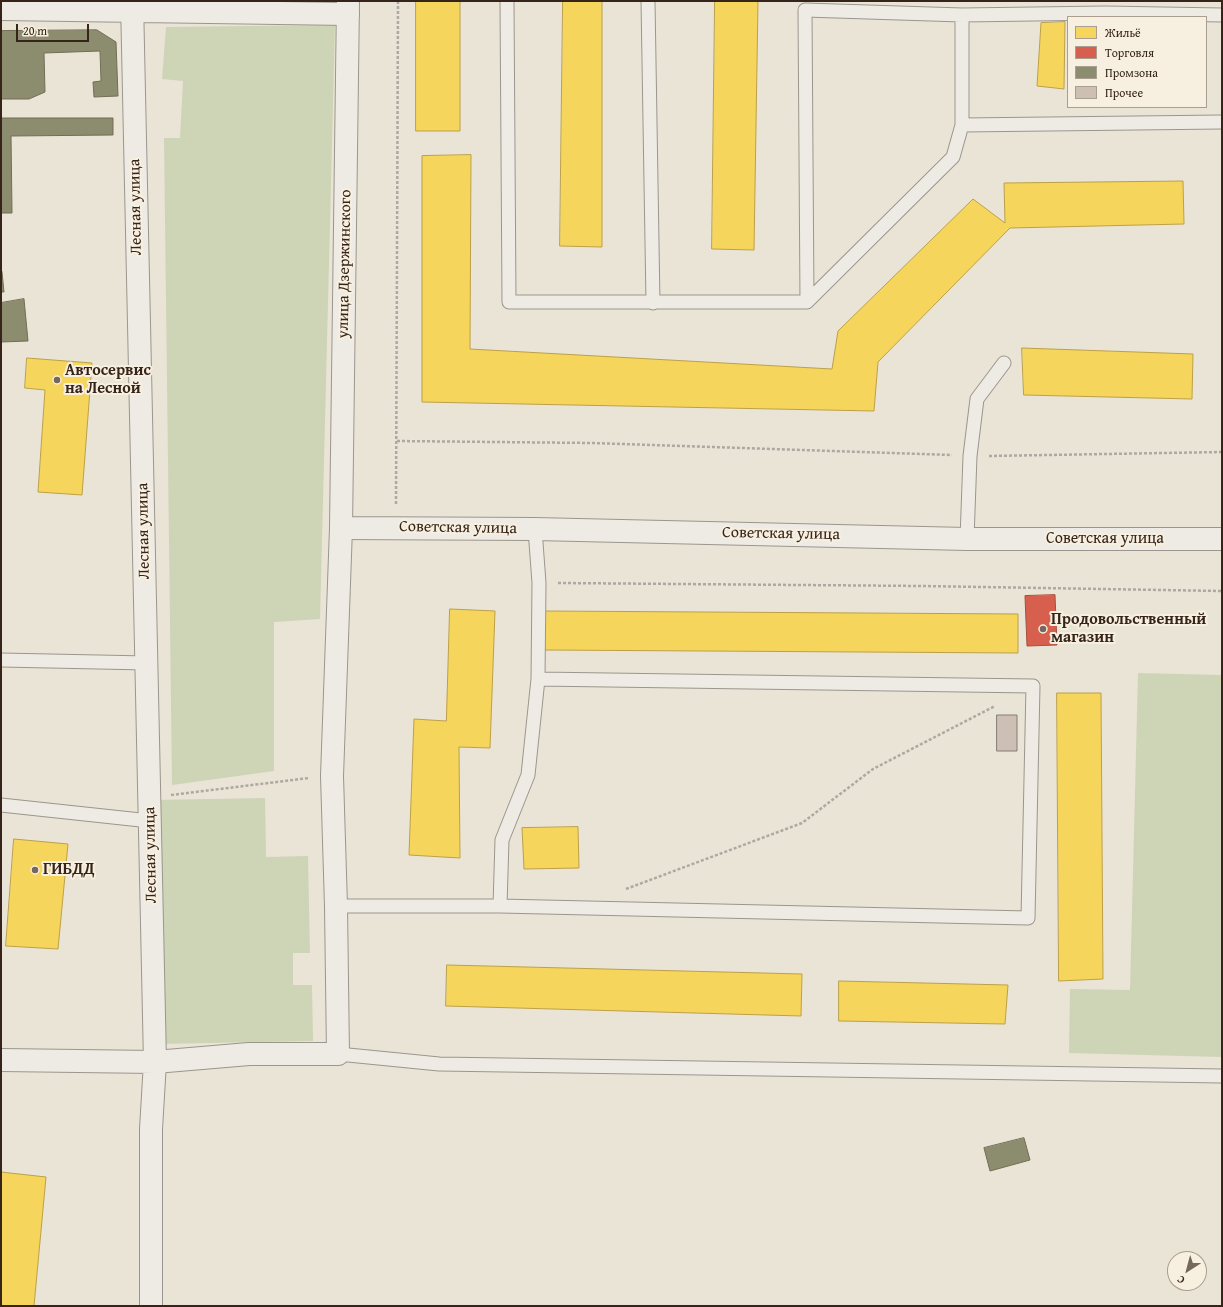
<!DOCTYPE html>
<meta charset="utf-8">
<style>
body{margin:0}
#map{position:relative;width:1223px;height:1307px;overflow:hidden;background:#eae4d6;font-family:"Gentium Book Plus",serif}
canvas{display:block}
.frame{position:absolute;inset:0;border:2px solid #36241a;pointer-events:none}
.legend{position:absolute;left:1067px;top:16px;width:140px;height:92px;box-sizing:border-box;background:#f7efdf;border:1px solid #aa9e90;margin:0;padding:5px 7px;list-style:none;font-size:12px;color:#36241a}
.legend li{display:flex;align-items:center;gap:8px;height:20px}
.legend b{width:20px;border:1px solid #aa9e90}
.north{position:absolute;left:1167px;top:1251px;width:40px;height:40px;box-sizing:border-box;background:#f7efdf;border:1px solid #aa9e90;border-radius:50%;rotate:216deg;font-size:11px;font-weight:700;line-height:16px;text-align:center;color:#36241a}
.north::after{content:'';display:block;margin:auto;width:14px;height:18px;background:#75675c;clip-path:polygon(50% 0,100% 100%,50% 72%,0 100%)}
.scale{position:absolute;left:16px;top:24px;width:73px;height:18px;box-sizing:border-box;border:2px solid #36241a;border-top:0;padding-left:5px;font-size:12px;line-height:14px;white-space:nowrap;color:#36241a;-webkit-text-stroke:3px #f7efdf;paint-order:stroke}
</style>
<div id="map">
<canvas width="1223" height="1307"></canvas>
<div class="frame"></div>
<ul class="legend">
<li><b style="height:11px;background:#f6d55c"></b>Жильё</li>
<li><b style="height:11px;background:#d6604d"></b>Торговля</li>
<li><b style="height:11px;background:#8c8c6e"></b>Промзона</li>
<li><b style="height:11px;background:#cdbfb3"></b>Прочее</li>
</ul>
<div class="north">С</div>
<div class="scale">20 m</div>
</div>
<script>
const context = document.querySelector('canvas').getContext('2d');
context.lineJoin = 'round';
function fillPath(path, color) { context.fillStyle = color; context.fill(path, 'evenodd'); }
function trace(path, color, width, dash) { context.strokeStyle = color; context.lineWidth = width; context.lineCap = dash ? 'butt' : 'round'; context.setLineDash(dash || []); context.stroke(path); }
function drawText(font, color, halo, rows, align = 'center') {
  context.font = font + ' "Gentium Book Plus",serif'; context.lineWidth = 4; context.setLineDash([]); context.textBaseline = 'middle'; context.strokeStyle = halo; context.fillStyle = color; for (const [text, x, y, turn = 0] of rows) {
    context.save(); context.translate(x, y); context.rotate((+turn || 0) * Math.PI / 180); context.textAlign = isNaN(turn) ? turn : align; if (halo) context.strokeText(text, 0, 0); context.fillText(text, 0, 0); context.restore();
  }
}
fillPath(new Path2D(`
 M 335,25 L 320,619 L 274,622 L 274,771 L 172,785 L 164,138 L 180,138 L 183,81 L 162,79 L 166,27 Z
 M 1138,673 L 1222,675 L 1222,1057 L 1069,1053 L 1070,989 L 1130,990 Z
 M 265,798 L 266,857 L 308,856 L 310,953 L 293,953 L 293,985 L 312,985 L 313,1041 L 159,1044 L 154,800 Z`), '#ced4b6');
const homes = new Path2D(`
 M 416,1 L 460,1 L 460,131 L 416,131 Z
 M 563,1 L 602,1 L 602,247 L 560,246 Z
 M 715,1 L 758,1 L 754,250 L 712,249 Z
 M 1065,22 L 1064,89 L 1037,86 L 1041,23 Z
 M 471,155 L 470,349 L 832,369 L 838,331 L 973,199 L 1005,223 L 1004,183 L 1183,181 L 1184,224 L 1010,228 L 878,362 L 874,411 L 422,402 L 422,156 Z
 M 1022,348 L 1193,354 L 1192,399 L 1024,395 Z
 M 27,358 L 92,363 L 82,495 L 38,492 L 45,390 L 25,388 Z
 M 450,609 L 495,611 L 490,748 L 459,747 L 460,858 L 409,855 L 414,719 L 446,721 Z
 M 543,611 L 1018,614 L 1018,653 L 543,650 Z
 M 1057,693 L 1101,693 L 1103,979 L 1059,981 Z
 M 578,827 L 579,868 L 524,869 L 522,828 Z
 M 14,839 L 68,844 L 58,949 L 6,946 Z
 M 447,965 L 802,974 L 801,1016 L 446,1006 Z
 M 839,981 L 1008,985 L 1005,1024 L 839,1021 Z
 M 1,1172 L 46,1177 L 34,1306 L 1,1306 Z`);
fillPath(homes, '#f6d55c');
trace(homes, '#bca048', 1);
const shops = new Path2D(`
 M 1055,595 L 1057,645 L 1027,646 L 1025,596 Z`);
fillPath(shops, '#d6604d');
trace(shops, '#a64e3e', 1);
const industry = new Path2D(`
 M 97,30 L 116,42 L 118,96 L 94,97 L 93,82 L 101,81 L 100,51 L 44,53 L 45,92 L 29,99 L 1,99 L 1,31 Z
 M 1,118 L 113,118 L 113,135 L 11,136 L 12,213 L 1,213 Z
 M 2,272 L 4,292 L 1,292 L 1,273 Z
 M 24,299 L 28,341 L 1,342 L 1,303 Z
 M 1024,1138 L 1030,1160 L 990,1171 L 984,1148 Z`);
fillPath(industry, '#8c8c6e');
trace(industry, '#726d55', 1);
const building = new Path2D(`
 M 997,715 L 1017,715 L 1017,751 L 997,751 Z`);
fillPath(building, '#cdbfb3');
trace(building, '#827c74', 1);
const service = new Path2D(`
 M 507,1 L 509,302 L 807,302 L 805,10 L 962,15 L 962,125 L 1222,122
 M 648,1 L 653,303
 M 962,15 L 1105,13 L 1222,15
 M 807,302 L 953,157 L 962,125
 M 535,529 L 539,583 L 538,679 L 528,775 L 502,840 L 500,906 L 1028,918 L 1033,686 L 538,679
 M 967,539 L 970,456 L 977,399 L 1004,363
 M 1,660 L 147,663
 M 1,805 L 150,821
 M 336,906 L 500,906
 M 338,1054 L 439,1064 L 1222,1076`);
const minor = new Path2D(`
 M 1,9 L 348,14
 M 1,1060 L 155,1062 L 132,1
 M 151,1306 L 151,1129 L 155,1062 L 249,1054 L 338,1054 L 336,906 L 332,776 L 341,528`);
const tertiary = new Path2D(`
 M 348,1 L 341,528 L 535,529 L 967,539 L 1222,539`);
trace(service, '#9b968d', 15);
trace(minor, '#9b968d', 24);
trace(tertiary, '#9b968d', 24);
trace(new Path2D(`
 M 397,441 L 593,443 L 952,455
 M 989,456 L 1222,452
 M 396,504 L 398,1
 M 558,583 L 922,586 L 1222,591
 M 171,795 L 309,778
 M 626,889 L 802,823 L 873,769 L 995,706`), '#ada8a1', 2.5, [3, 2]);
trace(service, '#eeebe4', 13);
trace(minor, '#eeebe4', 22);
trace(tertiary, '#eeebe4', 22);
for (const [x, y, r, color] of [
 [57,380,4,"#75675c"],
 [1043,629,4,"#75675c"],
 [35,870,4,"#75675c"]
]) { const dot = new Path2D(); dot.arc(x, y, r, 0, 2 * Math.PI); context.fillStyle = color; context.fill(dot); trace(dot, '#f7efdf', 1.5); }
drawText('16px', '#36241a', '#f7efdf', [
 ["Лесная улица",136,207,-91],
 ["улица Дзержинского",345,264,-89],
 ["Советская улица",458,528,1],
 ["Лесная улица",144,531,-91],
 ["Советская улица",781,534,1],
 ["Советская улица",1105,539],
 ["Лесная улица",151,855,-91]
]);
drawText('bold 16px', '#36241a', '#f7efdf', [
 ["Автосервис",65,371],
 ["на Лесной",65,389],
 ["Продовольственный",1051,620],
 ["магазин",1051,638],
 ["ГИБДД",43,870]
], 'left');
</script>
